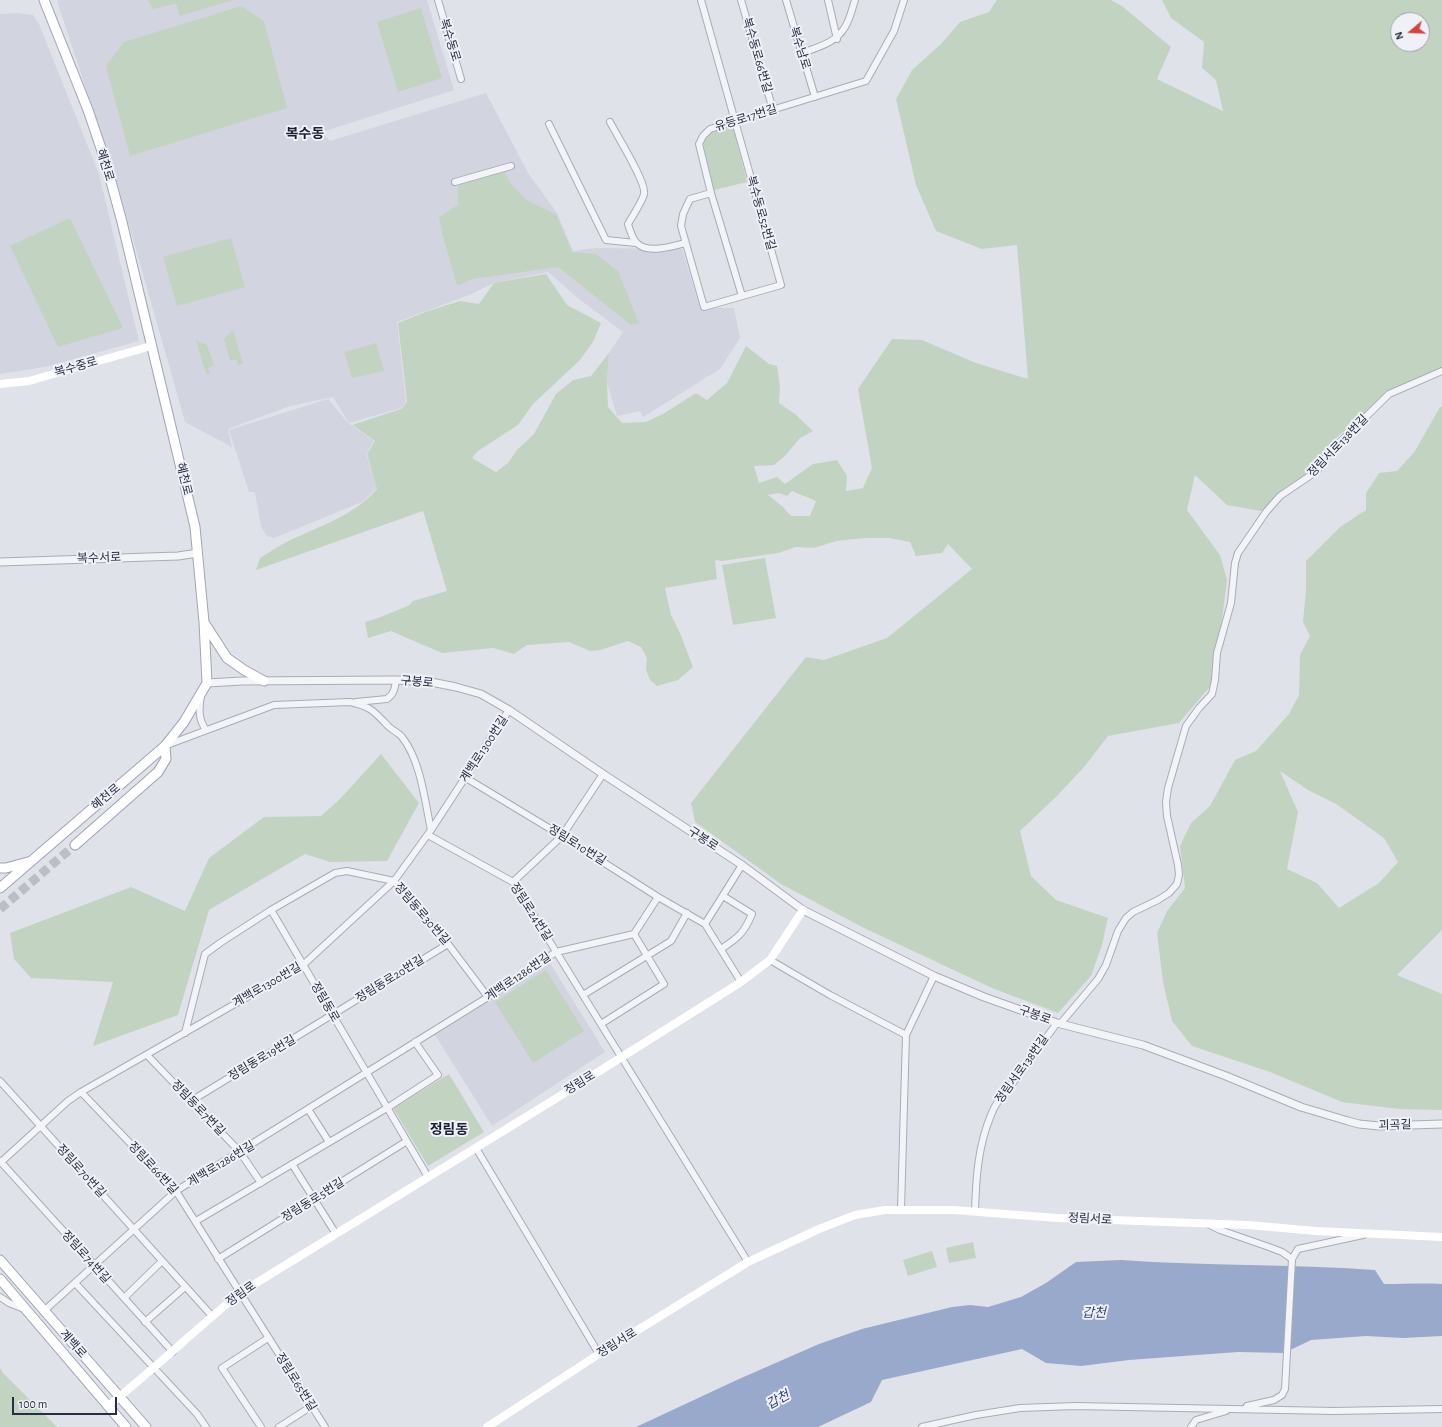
<!DOCTYPE html>
<meta charset="utf-8">
<style>
body{margin:0}
#map{position:relative;width:1442px;height:1427px;overflow:hidden;background:#e0e2e9;font-family:"Alegreya Sans",sans-serif}
canvas{display:block}
.north{position:absolute;left:1390px;top:12px;width:40px;height:40px;box-sizing:border-box;background:#eff1f7;border:1px solid #9fa3ae;border-radius:50%;rotate:251deg;font-size:11px;font-weight:700;line-height:16px;text-align:center;color:#282d41}
.north::after{content:'';display:block;margin:auto;width:14px;height:18px;background:#d34340;clip-path:polygon(50% 0,100% 100%,50% 72%,0 100%)}
.scale{position:absolute;left:12px;top:1397px;width:105px;height:18px;box-sizing:border-box;border:2px solid #282d41;border-top:0;padding-left:5px;font-size:12px;line-height:14px;white-space:nowrap;color:#282d41;-webkit-text-stroke:3px #eff1f7;paint-order:stroke}
</style>
<div id="map">
<canvas width="1442" height="1427"></canvas>
<div class="north">N</div>
<div class="scale">100 m</div>
</div>
<script>
const context = document.querySelector('canvas').getContext('2d');
context.lineJoin = 'round';
function fillPath(path, color) { context.fillStyle = color; context.fill(path, 'evenodd'); }
function trace(path, color, width, dash) { context.strokeStyle = color; context.lineWidth = width; context.lineCap = dash ? 'butt' : 'round'; context.setLineDash(dash || []); context.stroke(path); }
function drawText(font, color, halo, rows, align = 'center') {
  context.font = font + ' "Alegreya Sans","Noto Sans KR",sans-serif'; context.lineWidth = 4; context.setLineDash([]); context.textBaseline = 'middle'; context.strokeStyle = halo; context.fillStyle = color; for (const [text, x, y, turn = 0] of rows) {
    context.save(); context.translate(x, y); context.rotate((+turn || 0) * Math.PI / 180); context.textAlign = isNaN(turn) ? turn : align; if (halo) context.strokeText(text, 0, 0); context.fillText(text, 0, 0); context.restore();
  }
}
fillPath(new Path2D(`
 M 60,0 L 427,0 L 454,90 L 322,132 L 330,141 L 486,93 L 528,173 L 557,213 L 573,251 L 594,248 L 682,249 L 700,308 L 734,308 L 740,338 L 720,369 L 643,417 L 640,411 L 617,416 L 607,382 L 609,353 L 623,332 L 579,299 L 548,272 L 494,283 L 469,295 L 397,322 L 406,402 L 401,408 L 349,423 L 333,397 L 290,406 L 228,429 L 232,447 L 185,422 L 116,179 L 57,1 Z
 M 17,13 L 33,15 L 39,24 L 99,174 L 139,341 L 45,367 L 0,374 L 0,14 Z
 M 328,399 L 348,423 L 374,441 L 366,454 L 377,488 L 362,502 L 274,538 L 267,536 L 261,527 L 255,492 L 249,492 L 229,430 Z
 M 550,963 L 605,1052 L 492,1126 L 435,1035 Z`), '#d2d4df');
fillPath(new Path2D(`
 M 148,0 L 233,0 L 180,16 L 176,4 L 153,9 Z
 M 997,0 L 1111,0 L 1122,6 L 1171,47 L 1157,79 L 1223,111 L 1216,80 L 1202,68 L 1204,42 L 1171,18 L 1162,0 L 1442,0 L 1442,367 L 1396,387 L 1337,437 L 1319,466 L 1266,512 L 1227,505 L 1195,475 L 1187,510 L 1220,555 L 1227,580 L 1214,682 L 1179,723 L 1108,736 L 1085,766 L 1057,796 L 1020,831 L 1031,876 L 1056,900 L 1108,918 L 1102,945 L 1091,976 L 1058,1013 L 992,988 L 862,927 L 781,884 L 695,822 L 691,803 L 806,657 L 824,660 L 887,638 L 972,569 L 948,544 L 942,553 L 916,556 L 910,542 L 889,538 L 866,538 L 836,541 L 814,548 L 796,547 L 778,553 L 722,561 L 715,560 L 717,579 L 665,588 L 671,615 L 680,633 L 693,667 L 678,680 L 657,686 L 650,680 L 646,670 L 647,658 L 641,647 L 628,641 L 600,650 L 590,651 L 569,642 L 527,645 L 514,654 L 493,648 L 442,653 L 391,631 L 368,638 L 365,622 L 378,618 L 408,606 L 413,601 L 447,591 L 423,511 L 256,570 L 260,558 C 271,551 283,543 295,538 C 325,524 354,515 377,489 L 367,454 L 375,441 L 352,425 L 401,409 L 407,402 L 398,323 L 428,311 L 460,301 L 479,304 L 494,283 L 546,274 L 567,305 L 601,323 L 593,342 L 580,360 L 533,404 L 518,425 L 478,451 L 472,458 L 496,472 L 508,463 L 517,450 L 534,434 L 556,394 L 573,380 L 591,376 L 609,353 L 607,382 L 608,407 L 622,423 L 646,422 L 663,414 L 696,393 L 707,400 L 727,383 L 746,346 L 769,364 L 777,366 L 780,386 L 779,403 L 795,414 L 813,431 L 800,438 L 786,455 L 774,465 L 754,466 L 759,483 L 777,477 L 785,484 L 813,464 L 837,460 L 847,476 L 846,491 L 863,488 L 872,468 L 858,389 L 892,339 L 922,340 L 976,363 L 1028,379 L 1017,245 L 982,249 L 936,231 L 916,185 L 896,99 L 912,70 L 941,44 L 960,22 L 989,12 ZM 1398,20 L 1422,20 L 1422,44 L 1398,44 ZM 792,491 L 816,501 L 810,516 L 791,516 L 783,507 L 768,495 L 779,493 L 787,496 Z
 M 241,6 L 264,21 L 287,108 L 130,156 L 106,66 L 124,42 Z
 M 421,8 L 442,78 L 398,92 L 377,22 Z
 M 732,123 L 747,182 L 714,190 L 703,143 L 711,131 Z
 M 504,171 L 511,184 L 526,200 L 556,214 L 572,252 L 596,254 L 618,271 L 639,323 L 631,325 L 558,267 L 473,279 L 457,286 L 442,233 L 439,217 L 458,205 L 458,185 Z
 M 70,218 L 123,328 L 58,347 L 10,246 Z
 M 231,238 L 245,287 L 177,306 L 163,257 Z
 M 233,330 L 243,363 L 238,366 L 237,360 L 230,360 L 224,339 Z
 M 196,340 L 207,345 L 214,365 L 208,368 L 210,373 L 206,374 Z
 M 376,343 L 384,371 L 352,378 L 344,352 Z
 M 1440,407 L 1442,407 L 1442,930 L 1397,975 L 1442,994 L 1442,1110 L 1399,1109 L 1342,1102 L 1270,1072 L 1192,1046 L 1172,1021 L 1163,982 L 1157,933 L 1167,911 L 1185,888 L 1180,846 L 1191,823 L 1210,806 L 1235,760 L 1256,751 L 1289,714 L 1299,695 L 1300,655 L 1310,636 L 1303,622 L 1306,590 L 1306,561 L 1340,527 L 1366,510 L 1366,493 L 1379,473 L 1397,471 L 1415,451 ZM 1280,771 L 1308,790 L 1336,804 L 1384,838 L 1398,862 L 1379,883 L 1339,908 L 1317,883 L 1287,869 L 1298,812 Z
 M 765,558 L 776,618 L 733,625 L 722,565 Z
 M 381,754 L 419,803 L 387,861 L 330,862 L 305,854 L 209,910 L 178,1015 L 93,1046 L 113,982 L 31,978 L 14,959 L 10,933 L 131,887 L 185,911 L 209,858 L 264,817 L 321,816 L 340,799 Z
 M 546,970 L 584,1031 L 533,1063 L 495,1002 Z
 M 449,1074 L 484,1132 L 428,1166 L 393,1108 Z
 M 973,1242 L 976,1258 L 949,1263 L 946,1248 Z
 M 932,1251 L 937,1267 L 908,1276 L 903,1260 Z
 M 0,1368 L 3,1373 L 57,1427 L 0,1427 Z`), '#c2d4c1');
fillPath(new Path2D(`
 M 1121,1260 C 1206,1266 1290,1264 1375,1270 L 1384,1284 C 1404,1284 1423,1283 1442,1284 L 1442,1336 L 1403,1338 L 1366,1336 L 1311,1340 L 1284,1353 L 1238,1352 L 1129,1360 L 1081,1366 L 1046,1363 L 1022,1349 L 882,1380 L 871,1402 L 818,1427 L 636,1427 L 739,1379 L 819,1344 L 862,1329 L 952,1307 L 970,1305 L 988,1307 L 1021,1297 L 1046,1283 L 1076,1262 Z`), '#99a9cb');
trace(new Path2D(`
 M 0,909 L 75,845`), '#bbbec7', 9, [9, 4.5]);
const minor = new Path2D(`
 M 438,0 L 461,79
 M 701,0 L 781,285 L 704,307 L 681,226 L 683,214 L 690,199 L 711,193
 M 741,0 L 773,110
 M 786,0 L 815,97
 M 828,0 L 837,39
 M 802,53 C 818,47 836,43 845,27 C 850,19 852,9 855,0
 M 610,122 C 616,134 647,183 644,194 C 643,200 632,217 628,224 C 630,230 632,238 636,242 C 646,255 673,246 685,243
 M 549,124 L 606,240 L 636,243
 M 455,182 L 511,166
 M 742,296 L 711,193 L 699,144 L 703,136 L 710,129 L 866,81 L 894,31 L 904,0
 M 201,696 C 199,709 198,719 206,730
 M 356,702 L 387,699 C 394,694 395,688 396,680
 M 167,745 L 274,705 L 350,702 C 370,706 375,712 388,726 C 392,730 399,733 402,737 C 421,761 425,802 431,830
 M 466,778 L 562,836 L 658,897 L 705,924 L 741,982
 M 428,835 L 513,882 L 748,1262
 M 513,882 L 562,836 L 603,774
 M 271,910 L 428,1177
 M 705,924 L 742,865
 M 721,949 C 738,938 744,933 752,914 L 723,896
 M 770,960 L 830,995 L 906,1035
 M 583,995 L 671,941 L 687,913
 M 1061,1023 L 1098,979 L 1106,965 L 1118,931 L 1126,918 L 1133,912 L 1158,900 L 1169,893 L 1177,884 L 1179,875 L 1178,865 L 1167,816 L 1166,802 L 1168,788 L 1186,726 L 1199,708 L 1212,694 L 1215,680 L 1217,653 L 1231,603 L 1235,563 L 1238,553 L 1266,512 L 1280,496 L 1317,471 L 1329,453 L 1389,394 L 1442,371
 M 601,1024 L 664,984 L 634,934
 M 185,1033 L 205,954 L 220,943 L 271,910 L 335,873 L 347,871 L 394,881 L 448,944 L 488,997
 M 147,1055 L 240,1152 L 261,1183
 M 0,1081 L 212,1316
 M 81,1092 L 176,1191 L 325,1427
 M 191,1101 L 448,944
 M 308,1109 L 329,1142
 M 476,1148 L 599,1354
 M 0,1161 L 173,1352
 M 0,1163 L 68,1101 L 81,1092 L 303,965 L 394,881 L 431,830 L 509,710
 M 292,1164 L 336,1234
 M 901,1209 L 906,1035 L 934,976
 M 975,1211 C 976,1178 978,1146 991,1115 C 996,1101 1006,1091 1015,1080 C 1029,1061 1043,1042 1057,1023
 M 196,1221 L 387,1108 L 438,1075 L 415,1042
 M 1208,1224 L 1220,1230 L 1269,1247 L 1282,1252 L 1292,1259
 M 218,1259 L 407,1141
 M 75,1283 L 197,1414 L 206,1427
 M 0,1297 L 9,1303 L 24,1309
 M 124,1298 L 162,1261
 M 45,1310 L 176,1191 L 488,997 L 556,952 L 634,934 L 658,897
 M 145,1322 L 185,1287
 M 1247,1406 L 1274,1400 L 1282,1395 L 1285,1389 L 1292,1259 L 1298,1249 L 1363,1235
 M 261,1427 L 222,1368 L 268,1338
 M 279,1427 L 312,1406
 M 922,1427 L 976,1415 L 1020,1408 L 1075,1406 L 1334,1411 L 1442,1409
 M 1191,1427 L 1196,1420 L 1226,1411`);
const tertiary = new Path2D(`
 M 0,562 L 178,556 L 198,553
 M 207,683 L 242,681 L 396,680 L 431,682 L 456,687 L 481,694 L 509,710 L 603,774 L 742,865 L 803,910 L 934,976 L 984,997 L 1057,1023 L 1143,1045 L 1226,1076 L 1301,1107 L 1348,1121 L 1359,1124 L 1379,1126 L 1442,1124`);
const primary = new Path2D(`
 M 205,624 L 227,658 L 244,670 L 264,681
 M 75,845 L 158,772 L 166,759 L 165,746
 M 0,868 L 6,868 L 28,862
 M 0,888 L 165,746 L 184,722 L 207,683 L 204,622 L 195,527 L 122,222 L 106,163 L 88,110 L 44,0
 M 0,1260 L 146,1427
 M 0,1279 L 126,1427`);
trace(minor, '#a9acb7', 8);
trace(tertiary, '#a9acb7', 9);
trace(primary, '#9fa4b6', 11);
trace(minor, '#f3f4f8', 6);
trace(tertiary, '#f3f4f8', 7);
trace(new Path2D(`
 M 0,384 L 29,381 L 151,346
 M 108,1406 C 153,1370 195,1330 240,1293 L 560,1096 L 741,982 L 770,960 L 803,910
 M 487,1427 L 599,1354 L 748,1262 L 819,1229 L 855,1215 L 885,1210 L 953,1210 L 1057,1218 L 1248,1225 L 1316,1231 L 1442,1237`), '#fff', 8);
trace(primary, '#fff', 9);
drawText('12px', '#282d41', '#eff1f7', [
 ["복수동로",450,40,73],
 ["복수남로",800,48,73],
 ["복수동로66번길",757,55,74],
 ["유등로17번길",746,118,-17],
 ["혜천로",105,165,73],
 ["복수동로52번길",761,213,74],
 ["복수중로",76,367,-16],
 ["정림서로138번길",1338,446,-46],
 ["혜천로",184,479,76],
 ["복수서로",99,558,-2],
 ["구봉로",417,682,5],
 ["계백로1300번길",484,749,-57],
 ["혜천로",106,797,-40],
 ["구봉로",703,839,33],
 ["정림로10번길",577,845,32],
 ["정림로24번길",531,912,57],
 ["정림동로30번길",422,914,49],
 ["계백로1286번길",518,977,-34],
 ["정림동로20번길",390,979,-32],
 ["계백로1300번길",267,985,-30],
 ["정림동로",325,1002,60],
 ["구봉로",1035,1015,20],
 ["정림동로19번길",262,1058,-31],
 ["정림서로138번길",1022,1069,-54],
 ["정림로",580,1083,-32],
 ["정림동로7번길",198,1108,46],
 ["괴곡길",1395,1125,-1],
 ["계백로1286번길",221,1164,-31],
 ["정림로66번길",153,1168,47],
 ["정림로70번길",81,1171,48],
 ["정림동로5번길",313,1200,-32],
 ["정림서로",1090,1219,3],
 ["정림로74번길",86,1257,48],
 ["정림로",241,1294,-35],
 ["정림서로",617,1343,-32],
 ["계백로",73,1344,48],
 ["정림로65번길",296,1382,58]
]);
drawText('italic 13px', '#304477', '#eff1f7', [
 ["갑천",1094,1313],
 ["갑천",778,1400,-30]
]);
drawText('bold 14px', '#1a1e32', '#eff1f7', [
 ["복수동",305,134],
 ["정림동",449,1130]
]);
</script>
